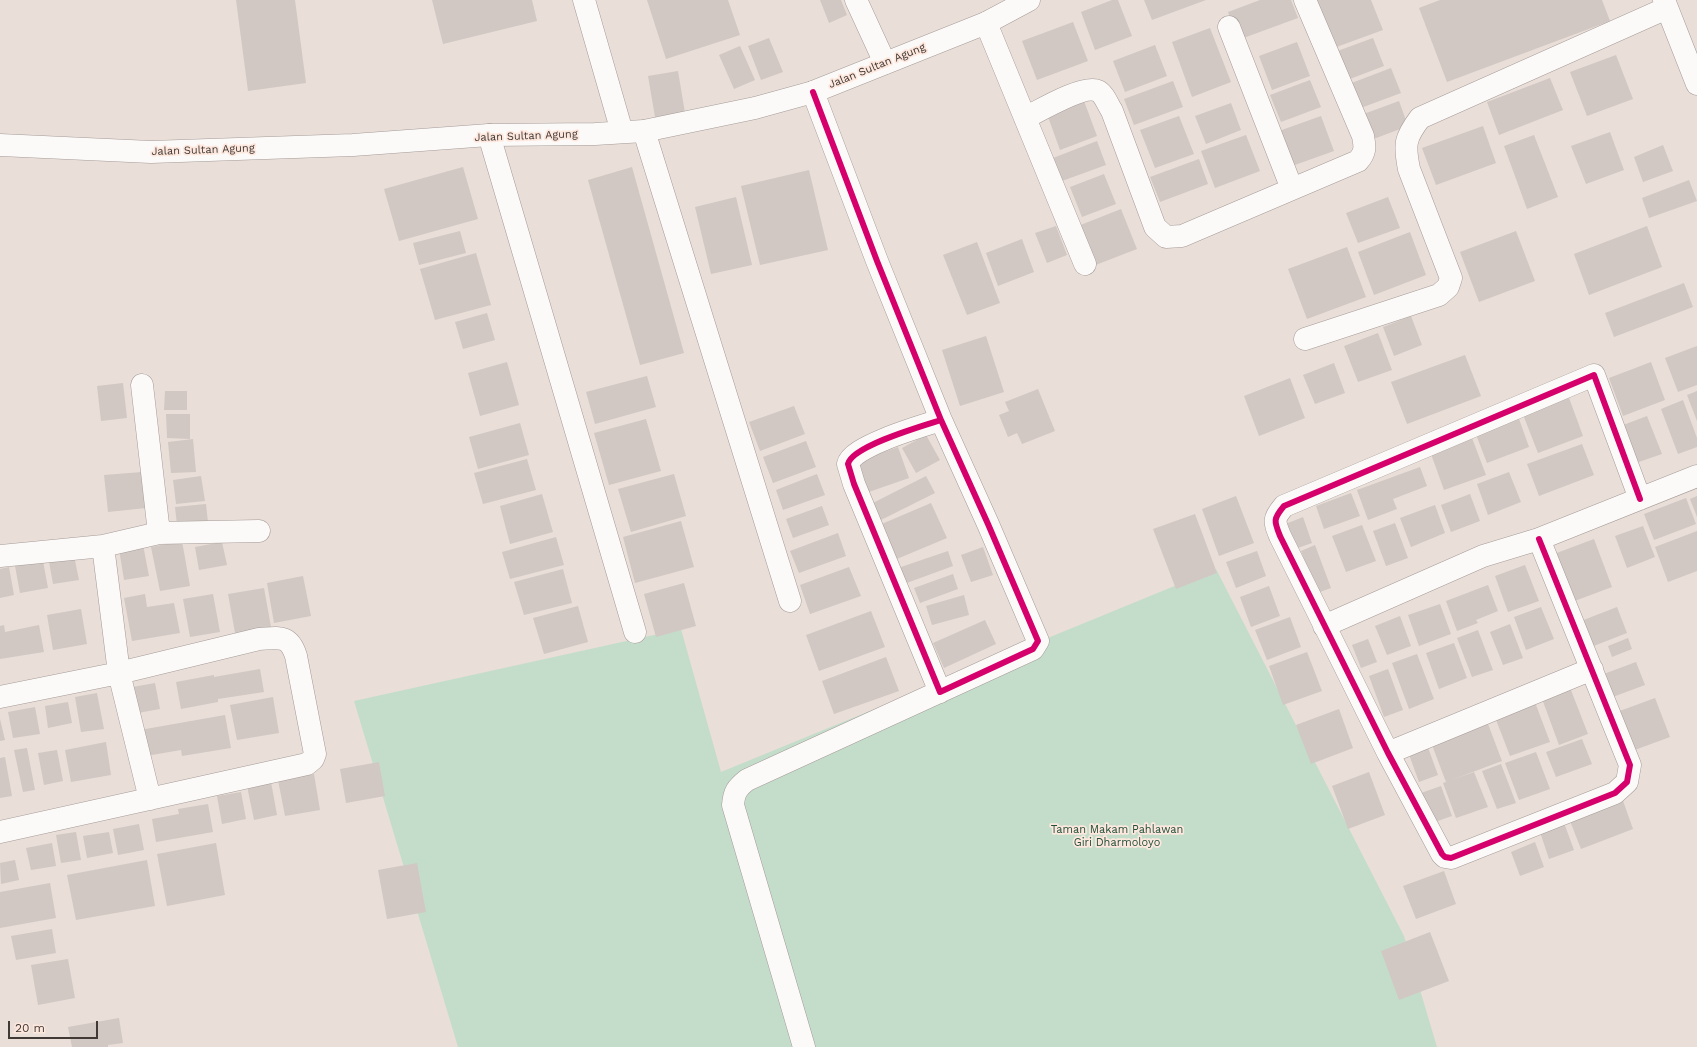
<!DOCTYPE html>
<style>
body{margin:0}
#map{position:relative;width:1697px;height:1047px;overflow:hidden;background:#e9ded8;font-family:"Work Sans",sans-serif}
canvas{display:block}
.scale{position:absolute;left:8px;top:1021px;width:90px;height:18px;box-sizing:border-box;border:2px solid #413935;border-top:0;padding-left:5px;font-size:12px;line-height:14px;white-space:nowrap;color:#413935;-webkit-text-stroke:3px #fee8de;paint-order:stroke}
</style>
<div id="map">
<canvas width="1697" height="1047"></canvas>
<div class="scale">20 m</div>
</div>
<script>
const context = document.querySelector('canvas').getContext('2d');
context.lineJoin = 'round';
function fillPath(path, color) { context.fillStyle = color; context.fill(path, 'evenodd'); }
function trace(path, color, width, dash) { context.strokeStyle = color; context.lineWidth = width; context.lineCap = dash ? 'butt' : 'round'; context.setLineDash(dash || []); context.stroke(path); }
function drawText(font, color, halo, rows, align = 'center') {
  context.font = font + ' "Work Sans",sans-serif'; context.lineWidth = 3.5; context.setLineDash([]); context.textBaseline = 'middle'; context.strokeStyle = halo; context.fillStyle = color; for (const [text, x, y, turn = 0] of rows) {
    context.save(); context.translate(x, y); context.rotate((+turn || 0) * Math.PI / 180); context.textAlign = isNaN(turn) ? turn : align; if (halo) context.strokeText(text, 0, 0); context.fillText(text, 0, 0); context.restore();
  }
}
fillPath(new Path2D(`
 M 1216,569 L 1404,936 L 1437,1047 L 458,1047 L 354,701 L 681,629 L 721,772 Z`), '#c4ddcb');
fillPath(new Path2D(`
 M 236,0 L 295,0 L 306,83 L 248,91 Z
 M 432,0 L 532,0 L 537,21 L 443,44 Z
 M 647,0 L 728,0 L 740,35 L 666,59 Z
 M 820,0 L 841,0 L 847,15 L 829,23 Z
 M 1112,0 L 1118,0 L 1132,36 L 1095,50 L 1081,12 Z
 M 1144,0 L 1206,0 L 1152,20 Z
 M 1260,0 L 1291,0 L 1298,18 L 1238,40 L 1228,12 Z
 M 1312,0 L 1371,0 L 1383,30 L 1331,49 Z
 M 1440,0 L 1602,0 L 1610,21 L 1447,82 L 1419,8 Z
 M 1073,22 L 1088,61 L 1037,80 L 1022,41 Z
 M 1210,28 L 1231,82 L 1192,97 L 1172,42 Z
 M 769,38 L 783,72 L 761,80 L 748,46 Z
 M 1373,38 L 1384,66 L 1342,82 L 1332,53 Z
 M 1297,42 L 1310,76 L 1272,90 L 1259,56 Z
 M 1155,45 L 1167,76 L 1125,92 L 1113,61 Z
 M 740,46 L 755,80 L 734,89 L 719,55 Z
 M 1616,55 L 1633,99 L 1587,116 L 1570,72 Z
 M 1391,68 L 1401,93 L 1358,109 L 1349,84 Z
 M 678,71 L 685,113 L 655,117 L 648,76 Z
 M 1550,78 L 1563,110 L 1499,135 L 1487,102 Z
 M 1310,80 L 1321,107 L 1281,122 L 1270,95 Z
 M 1173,81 L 1183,107 L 1134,125 L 1124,99 Z
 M 1084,101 L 1097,136 L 1060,150 L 1047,114 Z
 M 1399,101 L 1408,126 L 1371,140 L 1361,115 Z
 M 1231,103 L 1241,130 L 1206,144 L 1195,116 Z
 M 1179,116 L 1194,154 L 1155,168 L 1140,130 Z
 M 1321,116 L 1334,151 L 1292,166 L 1279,131 Z
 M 1483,126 L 1496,163 L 1436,185 L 1422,148 Z
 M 1610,132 L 1624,170 L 1586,184 L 1571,146 Z
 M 1246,135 L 1260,171 L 1215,188 L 1201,151 Z
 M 1534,135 L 1558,197 L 1527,209 L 1504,146 Z
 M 1097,141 L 1106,165 L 1062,181 L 1053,158 Z
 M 1663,145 L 1673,171 L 1643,182 L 1634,157 Z
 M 1199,159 L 1208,184 L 1160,202 L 1150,177 Z
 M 463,167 L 478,219 L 399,241 L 384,189 Z
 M 632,167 L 684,353 L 640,365 L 588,180 Z
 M 809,170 L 828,250 L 760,265 L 741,186 Z
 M 1104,174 L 1116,204 L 1082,217 L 1070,187 Z
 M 1689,180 L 1697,201 L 1649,218 L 1642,198 Z
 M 736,197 L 752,265 L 711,274 L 695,207 Z
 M 1388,197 L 1400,228 L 1358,243 L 1346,213 Z
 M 1121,209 L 1137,249 L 1093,266 L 1078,226 Z
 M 1056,226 L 1067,255 L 1047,263 L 1035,233 Z
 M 1647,226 L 1662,267 L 1589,295 L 1574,254 Z
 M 460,231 L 466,253 L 419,265 L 413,243 Z
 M 1516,231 L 1535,281 L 1479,302 L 1460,252 Z
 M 1410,232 L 1426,275 L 1374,295 L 1358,252 Z
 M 1022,239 L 1034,272 L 998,286 L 986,253 Z
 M 977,242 L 1000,303 L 967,315 L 943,255 Z
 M 1347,247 L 1366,297 L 1307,319 L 1288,269 Z
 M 476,253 L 491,305 L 435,320 L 420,269 Z
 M 1684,283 L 1693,307 L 1614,337 L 1605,313 Z
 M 487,313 L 495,340 L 463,349 L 455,322 Z
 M 1411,316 L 1422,345 L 1394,356 L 1383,327 Z
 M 1378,333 L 1392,370 L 1358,382 L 1344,346 Z
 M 986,336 L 1004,392 L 960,406 L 942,350 Z
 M 1697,346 L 1697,385 L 1678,392 L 1665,358 Z
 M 1465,355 L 1481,396 L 1407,424 L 1391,382 Z
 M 507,362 L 519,405 L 480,416 L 468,373 Z
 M 1651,362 L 1665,400 L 1623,416 L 1609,378 Z
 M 1334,363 L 1345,393 L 1315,404 L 1303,375 Z
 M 647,376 L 656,407 L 595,424 L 586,392 Z
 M 1290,378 L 1305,418 L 1259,436 L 1244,396 Z
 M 123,383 L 127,418 L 101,421 L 97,386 Z
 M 1038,389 L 1055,431 L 1022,444 L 1017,433 L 1008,437 L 999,415 L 1009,411 L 1005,402 Z
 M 165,391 L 187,391 L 187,410 L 164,410 Z
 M 1697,391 L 1697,421 L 1687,395 Z
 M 1568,395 L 1583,436 L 1538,453 L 1522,412 Z
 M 1683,400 L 1697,438 L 1697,447 L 1678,454 L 1661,409 Z
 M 794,406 L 805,434 L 760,451 L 749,422 Z
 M 166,414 L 190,414 L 190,439 L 167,438 Z
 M 1518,416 L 1529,447 L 1487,463 L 1475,432 Z
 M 1647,416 L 1662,454 L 1633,464 L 1618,427 Z
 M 646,419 L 661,471 L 609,485 L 594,433 Z
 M 520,423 L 529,455 L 478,469 L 469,437 Z
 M 926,435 L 940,460 L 916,473 L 902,448 Z
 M 1472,438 L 1486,475 L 1444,490 L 1431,454 Z
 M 193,439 L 196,472 L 171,473 L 168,442 Z
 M 806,441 L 816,467 L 773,483 L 763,457 Z
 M 1582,444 L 1594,475 L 1539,496 L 1527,464 Z
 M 898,447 L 909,478 L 866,493 L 855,462 Z
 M 527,459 L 536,490 L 483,504 L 474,473 Z
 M 1420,467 L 1427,486 L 1393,499 L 1397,509 L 1368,520 L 1357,490 Z
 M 142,472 L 146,508 L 108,512 L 104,475 Z
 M 1509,472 L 1521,502 L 1488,515 L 1477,484 Z
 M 674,474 L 686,516 L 631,532 L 618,489 Z
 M 817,474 L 825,495 L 783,510 L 776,490 Z
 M 201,476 L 205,501 L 176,504 L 173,480 Z
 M 926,476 L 935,493 L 877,522 L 869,505 Z
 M 1351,493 L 1360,516 L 1324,529 L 1316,506 Z
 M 542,494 L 553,532 L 510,544 L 500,506 Z
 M 1470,494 L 1480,521 L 1451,532 L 1441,505 Z
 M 1236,496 L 1254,543 L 1219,556 L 1202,509 Z
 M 1697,496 L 1697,517 L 1690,499 Z
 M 1686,498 L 1696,524 L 1654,540 L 1644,514 Z
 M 931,503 L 947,538 L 892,561 L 877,526 Z
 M 206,504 L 208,522 L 177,525 L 175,507 Z
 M 1435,505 L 1445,533 L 1411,547 L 1400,518 Z
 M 822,506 L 829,525 L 793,538 L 786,519 Z
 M 1195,514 L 1217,573 L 1176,589 L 1153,529 Z
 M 1303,517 L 1312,543 L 1292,550 L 1283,525 Z
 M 681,521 L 694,567 L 635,583 L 623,537 Z
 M 1395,523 L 1408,558 L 1386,566 L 1373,531 Z
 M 1362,525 L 1376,561 L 1346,572 L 1332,536 Z
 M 1643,526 L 1655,557 L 1627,568 L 1615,536 Z
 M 1697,531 L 1697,571 L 1668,582 L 1655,547 Z
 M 838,533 L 846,556 L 799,573 L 790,551 Z
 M 556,537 L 564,565 L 510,579 L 502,552 Z
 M 1594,539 L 1612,587 L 1572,602 L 1554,554 Z
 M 182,541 L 190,586 L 160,591 L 151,547 Z
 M 222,542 L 227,565 L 199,570 L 195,547 Z
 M 143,545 L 149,576 L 124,580 L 119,549 Z
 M 1315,545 L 1331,588 L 1317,593 L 1301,551 Z
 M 983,547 L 993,575 L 971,582 L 961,555 Z
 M 73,551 L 79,580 L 53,584 L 48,556 Z
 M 948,551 L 953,566 L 904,584 L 898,568 Z
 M 1257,551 L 1266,576 L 1236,588 L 1226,562 Z
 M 43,561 L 48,588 L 20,593 L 15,566 Z
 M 1525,565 L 1539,601 L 1508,612 L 1495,576 Z
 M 9,567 L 14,595 L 0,598 L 0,569 Z
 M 849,567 L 861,596 L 810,614 L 800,585 Z
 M 563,569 L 572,603 L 524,615 L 514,582 Z
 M 953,574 L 958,589 L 920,603 L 914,588 Z
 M 303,576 L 311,616 L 274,623 L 267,583 Z
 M 684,583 L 696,626 L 656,637 L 644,594 Z
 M 1488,585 L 1498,611 L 1476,620 L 1478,623 L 1457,631 L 1446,601 Z
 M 1269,586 L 1280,616 L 1251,627 L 1240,597 Z
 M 264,588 L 271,627 L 235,633 L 228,594 Z
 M 145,594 L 147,607 L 174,603 L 180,633 L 132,641 L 124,598 Z
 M 213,594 L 220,632 L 190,637 L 183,599 Z
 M 964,595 L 969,615 L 932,625 L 926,606 Z
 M 1440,604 L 1451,634 L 1419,646 L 1408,615 Z
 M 578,606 L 588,642 L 544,654 L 533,618 Z
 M 1541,607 L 1554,639 L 1526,650 L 1514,617 Z
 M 1617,607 L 1627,633 L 1591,647 L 1581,621 Z
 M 81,609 L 87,644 L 53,650 L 47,615 Z
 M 871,611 L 885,647 L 819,671 L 806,635 Z
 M 1400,616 L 1411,646 L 1387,655 L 1375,626 Z
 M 1290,617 L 1301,647 L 1267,660 L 1255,630 Z
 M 985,620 L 996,644 L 944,668 L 933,643 Z
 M 1510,624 L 1523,658 L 1503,665 L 1490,632 Z
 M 4,625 L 5,632 L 39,625 L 44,652 L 0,659 L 0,626 Z
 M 1478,630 L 1493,670 L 1472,677 L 1457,638 Z
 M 1628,638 L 1632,649 L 1612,657 L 1608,646 Z
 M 1368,639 L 1377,662 L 1361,668 L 1352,645 Z
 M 1454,643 L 1467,678 L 1439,689 L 1426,653 Z
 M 1307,652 L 1322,691 L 1283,705 L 1269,666 Z
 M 1417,654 L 1434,699 L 1409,709 L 1392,663 Z
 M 886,657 L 899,691 L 834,714 L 822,681 Z
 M 1636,662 L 1645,685 L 1610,698 L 1601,675 Z
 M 260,669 L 264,692 L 218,699 L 218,702 L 181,709 L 176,682 L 214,675 L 214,677 Z
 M 1388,669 L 1403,710 L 1384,717 L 1369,676 Z
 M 155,683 L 160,709 L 132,714 L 127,688 Z
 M 1569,685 L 1588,734 L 1559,745 L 1541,696 Z
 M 97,693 L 104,729 L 81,732 L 75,697 Z
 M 273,697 L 279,733 L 237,740 L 230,705 Z
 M 1533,697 L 1550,742 L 1510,756 L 1493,712 Z
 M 1655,698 L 1670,737 L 1632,751 L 1617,712 Z
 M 68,702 L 72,723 L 48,728 L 45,706 Z
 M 35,707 L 40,734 L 13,738 L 8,712 Z
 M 1339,709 L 1353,748 L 1311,764 L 1296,725 Z
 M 225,715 L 231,748 L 182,756 L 181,750 L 146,756 L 140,730 Z
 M 1485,716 L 1502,761 L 1446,782 L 1429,737 Z
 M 0,719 L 5,740 L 0,741 Z
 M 1582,739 L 1592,764 L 1556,777 L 1546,752 Z
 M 106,742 L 111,775 L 71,782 L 65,750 Z
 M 1426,742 L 1438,775 L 1419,782 L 1407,749 Z
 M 27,748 L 35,790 L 23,792 L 14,750 Z
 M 57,750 L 63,781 L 44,785 L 38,753 Z
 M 1536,752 L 1550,789 L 1519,800 L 1505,763 Z
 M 5,757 L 12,796 L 0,798 L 0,758 Z
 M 379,762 L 385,796 L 346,803 L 340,769 Z
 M 1501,764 L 1516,803 L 1497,809 L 1482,771 Z
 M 1369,772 L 1385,815 L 1348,829 L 1332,786 Z
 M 1474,772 L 1488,807 L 1456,818 L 1443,783 Z
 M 314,774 L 320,810 L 285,816 L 278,780 Z
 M 271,782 L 277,815 L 254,820 L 247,786 Z
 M 1441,786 L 1452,816 L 1432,823 L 1421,793 Z
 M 241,792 L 246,819 L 222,824 L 217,796 Z
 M 1622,798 L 1633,829 L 1581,849 L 1570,821 Z
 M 208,804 L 213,832 L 156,842 L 152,819 L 179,814 L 178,809 Z
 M 1564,823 L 1574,850 L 1549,859 L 1540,832 Z
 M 139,824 L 144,850 L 118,855 L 113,829 Z
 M 76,832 L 81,860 L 61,863 L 56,835 Z
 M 109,832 L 113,853 L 87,858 L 83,836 Z
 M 1535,842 L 1544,867 L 1520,876 L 1511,852 Z
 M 52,843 L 56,866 L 31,870 L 26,848 Z
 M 216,843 L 225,895 L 167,906 L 157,854 Z
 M 15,860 L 19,880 L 1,884 L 0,863 Z
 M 147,860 L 155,906 L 76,920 L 67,875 Z
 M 417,863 L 426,912 L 387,919 L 378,870 Z
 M 1444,871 L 1456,904 L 1416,919 L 1403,886 Z
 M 50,883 L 56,918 L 0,928 L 0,892 Z
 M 52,929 L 56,953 L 16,960 L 11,936 Z
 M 1430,932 L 1449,981 L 1399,1000 L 1381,951 Z
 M 68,959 L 75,998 L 38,1005 L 31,965 Z
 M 119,1018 L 123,1043 L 108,1045 L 108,1047 L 72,1047 L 68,1027 Z`), '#d1c8c3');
const minor = new Path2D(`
 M 584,0 L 622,132
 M 856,0 L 885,63
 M 1664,0 L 1697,84
 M 986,23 L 1085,264
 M 1229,27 L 1292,189
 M 813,92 L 877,261 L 941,420 C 922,426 852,446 848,464 L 854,484 L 940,692
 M 1025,118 C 1039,111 1084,84 1098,91 C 1104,94 1108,105 1112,111 L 1155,227 L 1166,237 L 1182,236 L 1358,161 C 1366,152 1365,147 1363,136 L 1305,0
 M 644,131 L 790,601
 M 489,135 L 635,632
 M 1305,339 L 1439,295 L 1448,287 L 1451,278 L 1409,169 C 1404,144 1405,138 1420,118 L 1667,8
 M 142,385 L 159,533
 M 1539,539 L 1630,765 L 1627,782 L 1615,793 L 1451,858 L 1445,857 L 1442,854 L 1388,753 L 1280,536 C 1274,521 1273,519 1284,506 L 1594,375 L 1640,499
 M 103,546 L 119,673 L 150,799
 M 0,556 L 103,546 L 159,533 L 259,531
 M 1324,626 L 1483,556 L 1539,539 L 1697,476
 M 0,697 L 119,673 L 259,639 C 279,638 289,634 296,656 L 315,754 L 313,759 L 307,764 L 0,832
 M 1388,753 L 1592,669
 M 804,1047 L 733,805 C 734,792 737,788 747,780 L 1033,649 L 1038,641 L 988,524 L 941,420`);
const major = new Path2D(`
 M 0,145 L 151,152 L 353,145 L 489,135 L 595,134 L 644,131 L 755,108 L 813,92 L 986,23 L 1029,0`);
trace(minor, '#a49b97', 23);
trace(major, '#a49b97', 23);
trace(minor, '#fcfaf9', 22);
trace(major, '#fcfaf9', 22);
trace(new Path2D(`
 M 813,92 L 877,261 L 941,420 C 922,426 852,446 848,464 L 854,484 L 940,692 L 1033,649 L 1038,641 L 988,524 L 941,420
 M 1539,539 L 1630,765 L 1627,782 L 1615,793 L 1451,858 L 1445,857 L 1442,854 L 1388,753 L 1280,536 C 1274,521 1273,519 1284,506 L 1594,375 L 1640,499`), '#d6006c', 6);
drawText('11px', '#413935', '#fee8de', [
 ["Jalan Sultan Agung",877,66,-22],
 ["Jalan Sultan Agung",526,136,-2],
 ["Jalan Sultan Agung",203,150,-2]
]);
drawText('11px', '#1e4f39', '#fee8de', [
 ["Taman Makam Pahlawan",1117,830],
 ["Giri Dharmoloyo",1117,843]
]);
</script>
